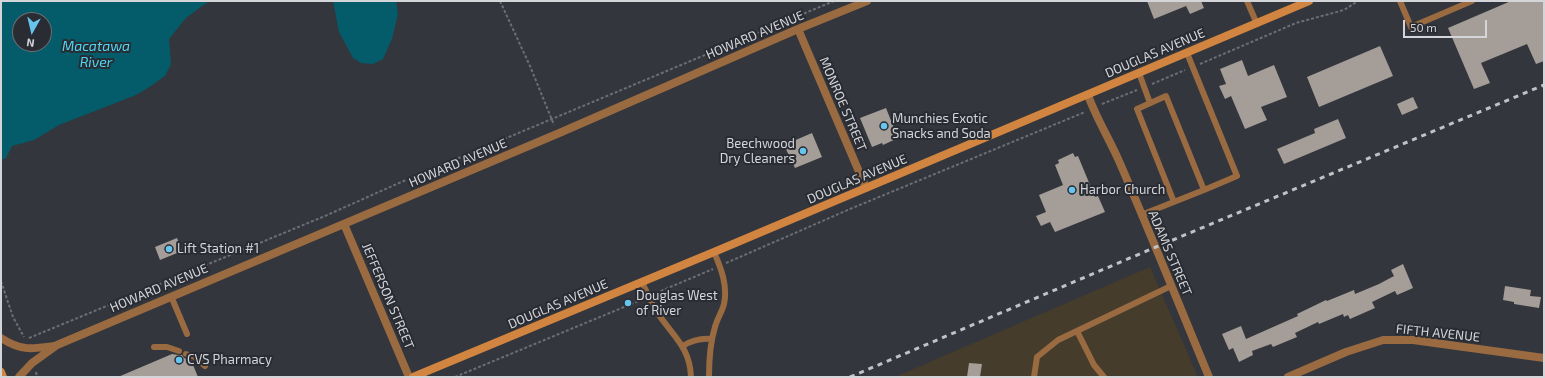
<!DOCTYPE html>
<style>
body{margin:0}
#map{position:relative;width:1545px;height:378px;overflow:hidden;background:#33363c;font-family:"Exo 2",sans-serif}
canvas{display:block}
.frame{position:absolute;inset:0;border:2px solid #d3d5d9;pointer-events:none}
.north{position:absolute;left:12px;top:12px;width:40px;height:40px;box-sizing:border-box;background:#292c32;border:1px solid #6d7075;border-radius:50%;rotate:188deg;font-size:11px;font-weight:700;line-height:16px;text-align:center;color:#d3d5d9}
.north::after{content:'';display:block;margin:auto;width:14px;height:18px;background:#66c4ef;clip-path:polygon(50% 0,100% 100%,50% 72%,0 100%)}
.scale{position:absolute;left:1403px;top:20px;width:84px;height:18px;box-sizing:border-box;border:2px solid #d3d5d9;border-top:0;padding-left:5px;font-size:12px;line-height:14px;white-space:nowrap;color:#d3d5d9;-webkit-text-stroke:3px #292c32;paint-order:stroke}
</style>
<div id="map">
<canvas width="1545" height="378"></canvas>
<div class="frame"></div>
<div class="north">N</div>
<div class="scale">50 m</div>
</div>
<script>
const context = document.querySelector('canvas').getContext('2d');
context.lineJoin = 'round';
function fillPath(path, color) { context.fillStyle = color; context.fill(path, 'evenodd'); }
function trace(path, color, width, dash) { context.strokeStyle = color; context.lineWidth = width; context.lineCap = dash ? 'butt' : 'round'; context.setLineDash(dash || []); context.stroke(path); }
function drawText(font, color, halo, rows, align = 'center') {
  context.font = font + ' "Exo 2",sans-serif'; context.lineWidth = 4; context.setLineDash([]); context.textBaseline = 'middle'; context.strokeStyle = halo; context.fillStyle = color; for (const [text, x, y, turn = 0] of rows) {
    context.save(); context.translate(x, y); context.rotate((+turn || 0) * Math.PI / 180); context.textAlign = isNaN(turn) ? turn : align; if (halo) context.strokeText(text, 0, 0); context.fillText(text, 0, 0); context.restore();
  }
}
fillPath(new Path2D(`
 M 1150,267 L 1198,377 L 895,377 Z`), '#463c2c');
fillPath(new Path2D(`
 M 1,1 L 209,1 L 186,18 L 169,39 L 171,64 L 165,76 L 151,86 L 136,95 L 59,125 L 34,140 L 12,146 L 6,158 L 1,160 ZM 20,20 L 44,20 L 44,44 L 20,44 Z
 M 333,1 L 396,1 L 398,14 L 392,39 L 383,59 L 373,64 L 361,63 L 353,58 L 339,32 Z`), '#045b69');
fillPath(new Path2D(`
 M 1147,1 L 1201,1 L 1204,8 L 1190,14 L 1186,6 L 1154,19 Z
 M 1511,1 L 1544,1 L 1544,61 L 1536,64 L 1527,44 L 1481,63 L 1490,83 L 1474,89 L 1448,28 Z
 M 1380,46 L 1393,76 L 1319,107 L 1307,77 Z
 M 1242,60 L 1248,76 L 1274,65 L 1287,97 L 1261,107 L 1267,120 L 1245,129 L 1231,96 L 1225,99 L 1219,86 L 1226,84 L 1220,69 Z
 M 1413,97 L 1418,108 L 1402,115 L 1397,104 Z
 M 886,108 L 898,138 L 883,145 L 882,143 L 872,147 L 860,118 Z
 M 1338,119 L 1346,138 L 1284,164 L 1277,149 L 1315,133 L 1314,129 Z
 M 812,133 L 822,157 L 795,168 L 784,145 Z
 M 1073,153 L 1075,157 L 1078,156 L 1095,197 L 1098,196 L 1105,212 L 1055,232 L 1050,222 L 1041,226 L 1036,216 L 1046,212 L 1039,195 L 1063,185 L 1055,165 L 1059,163 L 1058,160 Z
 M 177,238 L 182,251 L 160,260 L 155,247 Z
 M 1403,264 L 1413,288 L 1397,295 L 1395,291 L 1372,302 L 1375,308 L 1350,319 L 1348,315 L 1344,317 L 1343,314 L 1319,324 L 1318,322 L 1295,333 L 1297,337 L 1273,347 L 1271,344 L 1252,351 L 1253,355 L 1239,362 L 1233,348 L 1229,350 L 1222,334 L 1241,326 L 1246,339 L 1298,316 L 1297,314 L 1326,300 L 1327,301 L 1354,290 L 1355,294 L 1379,284 L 1394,276 L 1391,270 Z
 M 1505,286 L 1531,290 L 1530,296 L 1541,297 L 1539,308 L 1514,304 L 1514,302 L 1503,300 Z
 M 172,354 L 178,355 L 182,355 L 184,358 L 191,360 L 198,377 L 118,377 Z
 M 969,363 L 982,364 L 980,377 L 967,377 Z`), '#a59d98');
trace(new Path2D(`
 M 500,1 L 530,66 L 554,125
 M 1200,64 L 1296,23 L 1344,10 L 1358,1
 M 1152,84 L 1185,70
 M 1102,104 L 1137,90
 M 726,263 L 850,209 L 1085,112
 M 1,281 L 13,317 L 24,337
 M 656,293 L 713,269
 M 29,338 L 325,216 L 399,183 L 834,1
 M 36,372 L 37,377
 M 455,377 L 641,300`), '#6b6e73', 2, [3, 2]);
trace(new Path2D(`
 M 1247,1 L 1257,24
 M 1400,1 L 1411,27 L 1472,1
 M 1187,53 L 1237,176 L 1204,190
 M 1139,73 L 1150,103
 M 1141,215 L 1204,190 L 1166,96 L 1137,109 L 1174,202
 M 642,282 C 647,293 652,305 659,315 C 674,337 690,348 691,377
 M 171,296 L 187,334
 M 1077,331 L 1094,365 L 1104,377
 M 683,346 C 692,340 700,338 712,339
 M 154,347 L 167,347 L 179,351
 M 186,354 L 195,357 L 205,366
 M 709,377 C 709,360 710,343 715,327 C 717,319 722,312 724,304 C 728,286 721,268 714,252
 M 1034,377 L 1037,357 L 1058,340 L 1171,286`), '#9a6a41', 6);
trace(new Path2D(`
 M 798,29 L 866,188
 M 1088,95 C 1096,118 1109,138 1119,161 C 1150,232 1179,305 1209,377
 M 344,224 L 409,377
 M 1,338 C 21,351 31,349 54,346
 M 19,377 L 32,363 L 57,345 L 557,134 L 798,29 L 867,1
 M 1288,377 L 1346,352 L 1383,340 L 1413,340 L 1544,358`), '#9a6a41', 8);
trace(new Path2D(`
 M 1,372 L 3,377
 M 413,377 L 714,252 L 1309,1`), '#d18540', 8);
trace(new Path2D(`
 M 850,377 L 1156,247 L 1544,85`), '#c0c2c6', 3, [5, 5]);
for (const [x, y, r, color] of [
 [884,126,4,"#66c4ef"],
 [803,151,4,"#66c4ef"],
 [1072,190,4,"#66c4ef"],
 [169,249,4,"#66c4ef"],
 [628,303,4,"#66c4ef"],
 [179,360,4,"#66c4ef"]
]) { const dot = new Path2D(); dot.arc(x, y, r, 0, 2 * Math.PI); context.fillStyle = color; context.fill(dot); trace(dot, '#292c32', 1.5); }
drawText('13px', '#d3d5d9', '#292c32', [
 ["HOWARD AVENUE",755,35,-23],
 ["DOUGLAS AVENUE",1155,53,-23],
 ["MONROE STREET",843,104,67],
 ["HOWARD AVENUE",458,163,-23],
 ["DOUGLAS AVENUE",857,179,-23],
 ["ADAMS STREET",1170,253,67],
 ["HOWARD AVENUE",159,288,-23],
 ["JEFFERSON STREET",388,296,67],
 ["DOUGLAS AVENUE",558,304,-23],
 ["FIFTH AVENUE",1438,333,6]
]);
drawText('13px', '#d3d5d9', '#292c32', [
 ["Munchies Exotic",892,119],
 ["Snacks and Soda",892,134],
 ["Beechwood",795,144,"right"],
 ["Dry Cleaners",795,159,"right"],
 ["Harbor Church",1080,190],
 ["Lift Station #1",177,249],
 ["Douglas West",636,296],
 ["of River",636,311],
 ["CVS Pharmacy",187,360]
], 'left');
drawText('italic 14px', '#4dd9f5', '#292c32', [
 ["Macatawa",96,46],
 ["River",96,62]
]);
</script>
